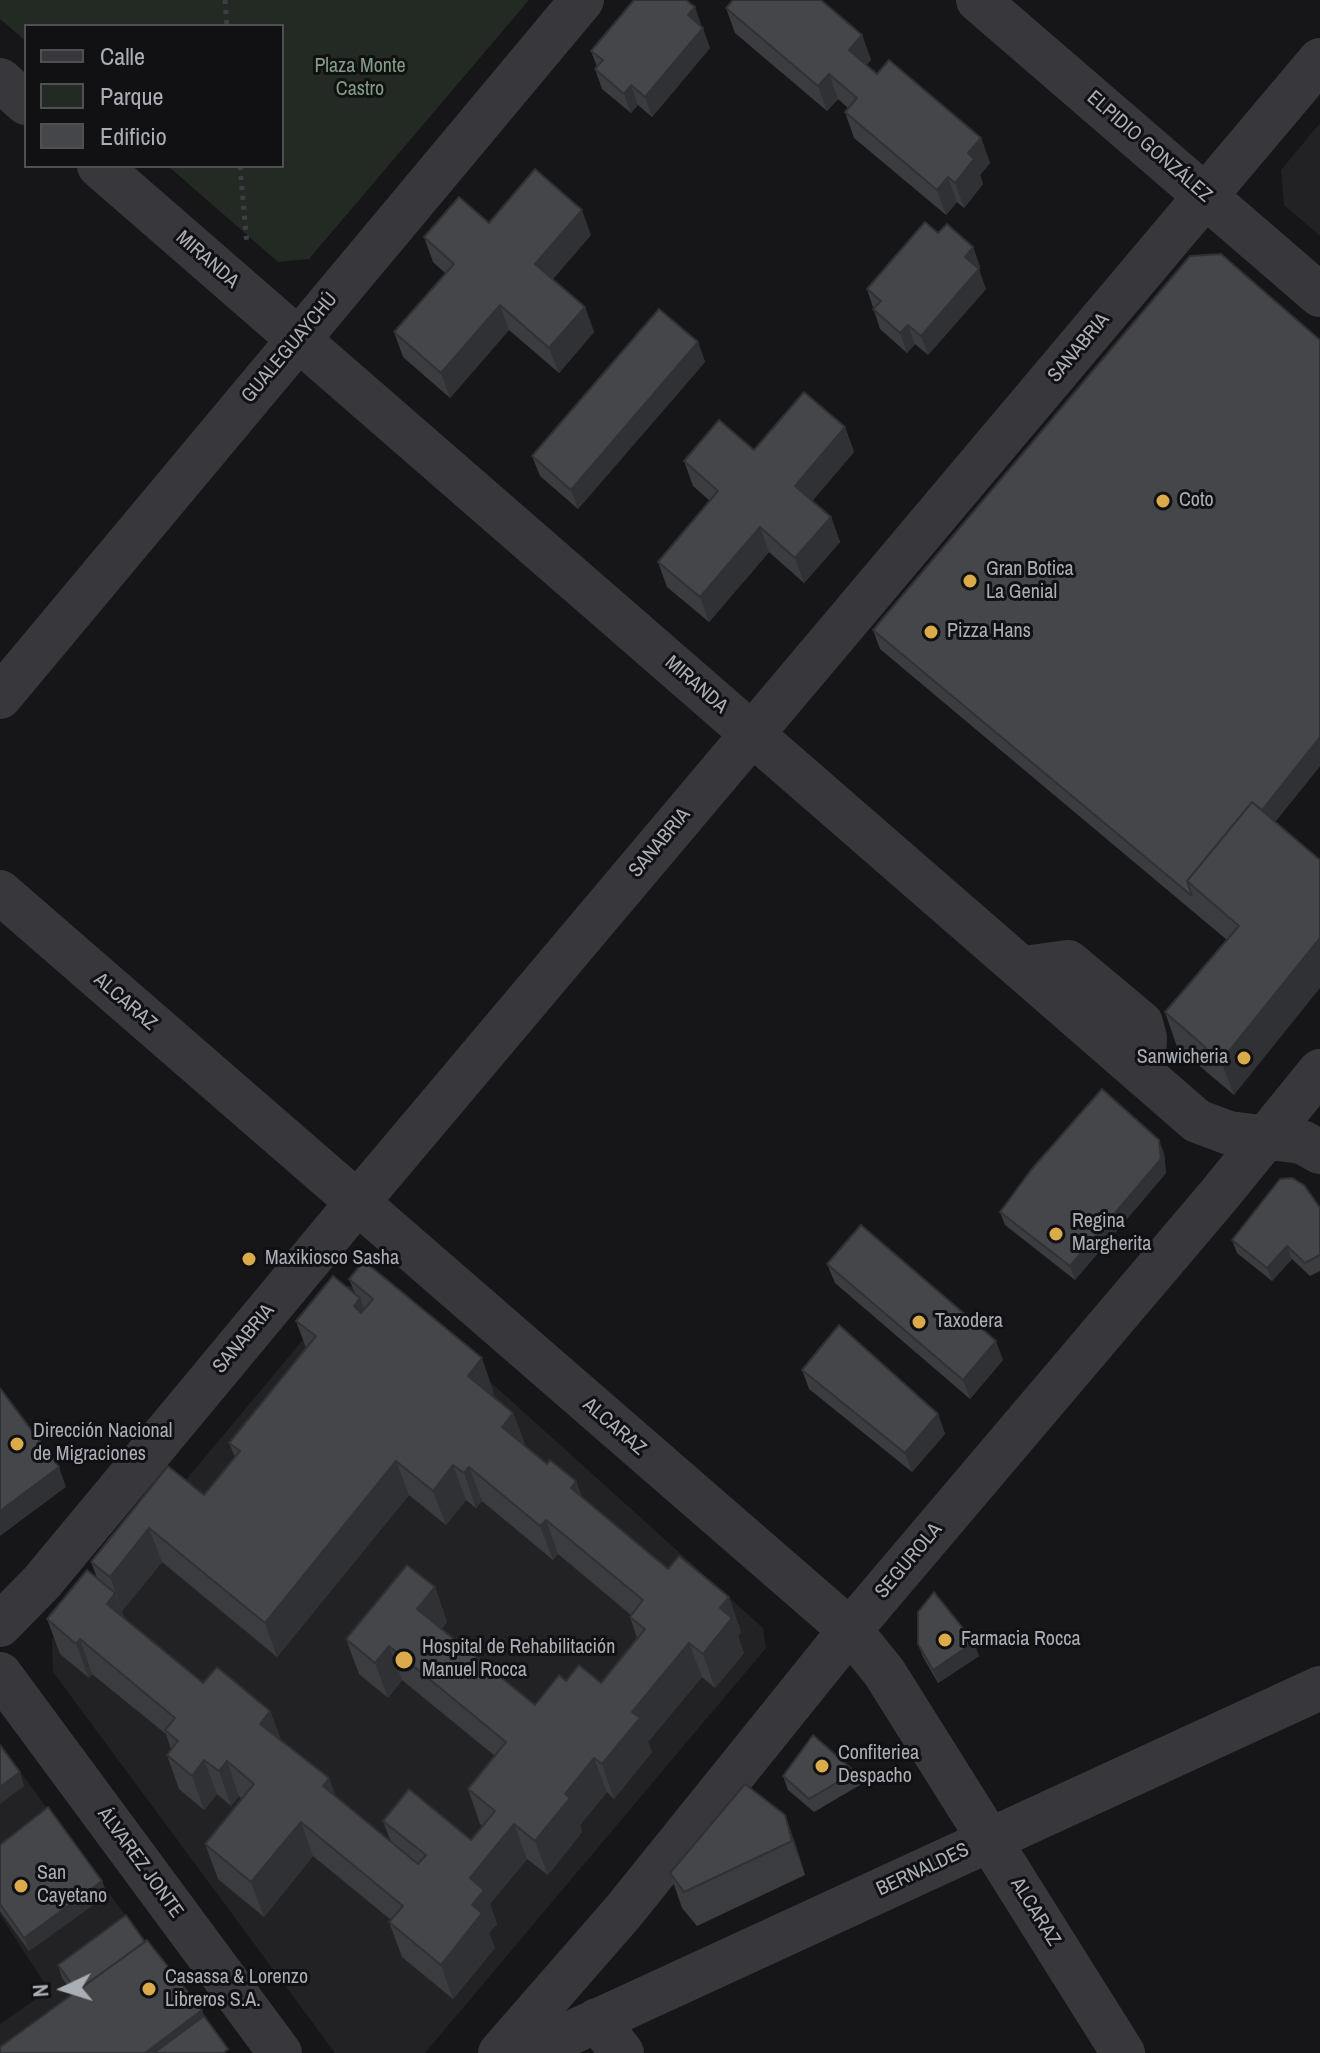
<!DOCTYPE html>
<meta charset="utf-8">
<style>
body{margin:0}
#map{position:relative;width:1320px;height:2053px;overflow:hidden;background:#161618;font-family:"Archivo Narrow",sans-serif}
canvas{display:block}
.legend{position:absolute;left:24px;top:24px;width:260px;height:144px;box-sizing:border-box;background:#111113;border:2px solid #4e5054;margin:0;padding:10px 14px;list-style:none;font-size:24px;color:#aaaeb6}
.legend li{display:flex;align-items:center;gap:16px;height:40px}
.legend b{width:40px;border:2px solid #4e5054}
.north{position:absolute;left:24px;top:1949px;width:80px;height:80px;-webkit-text-stroke:6px #111113;paint-order:stroke;rotate:266deg;font-size:22px;font-weight:700;line-height:32px;text-align:center;color:#aaaeb6}
.north::after{content:'';display:block;margin:auto;width:28px;height:36px;background:#aaaeb6;clip-path:polygon(50% 0,100% 100%,50% 72%,0 100%)}
</style>
<div id="map">
<canvas width="1320" height="2053"></canvas>
<ul class="legend">
<li><b style="height:10px;background:#38383c"></b>Calle</li>
<li><b style="height:22px;background:#232923"></b>Parque</li>
<li><b style="height:22px;background:#45464a"></b>Edificio</li>
</ul>
<div class="north">N</div>
</div>
<script>
const context = document.querySelector('canvas').getContext('2d');
context.lineJoin = 'round';
function fillPath(path, color) { context.fillStyle = color; context.fill(path, 'evenodd'); }
function trace(path, color, width, dash) { context.strokeStyle = color; context.lineWidth = width; context.lineCap = dash ? 'butt' : 'round'; context.setLineDash(dash || []); context.stroke(path); }
function drawText(font, color, halo, rows, align = 'center') {
  context.font = font + ' "Archivo Narrow",sans-serif'; context.lineWidth = 6; context.setLineDash([]); context.textBaseline = 'middle'; context.strokeStyle = halo; context.fillStyle = color; for (const [text, x, y, turn = 0] of rows) {
    context.save(); context.translate(x, y); context.rotate((+turn || 0) * Math.PI / 180); context.textAlign = isNaN(turn) ? turn : align; if (halo) context.strokeText(text, 0, 0); context.fillText(text, 0, 0); context.restore();
  }
}
fillPath(new Path2D(`
 M 1320,123 L 1320,236 L 1284,205 L 1281,170 Z
 M 383,1285 L 763,1628 L 766,1648 L 425,2053 L 335,2053 L 53,1672 L 52,1640 L 348,1286 Z
 M 0,1744 L 226,2053 L 0,2053 L 0,2024 L 49,1990 L 0,1915 Z`), '#222224');
fillPath(new Path2D(`
 M 0,0 L 529,0 L 309,259 L 278,262 L 168,166 L 282,166 L 282,26 L 26,26 L 26,41 L 0,19 Z`), '#232923');
trace(new Path2D(`
 M 225,0 L 227,26
 M 240,166 L 247,245`), '#3e3f43', 5, [4, 6]);
trace(new Path2D(`
 M 978,0 L 1320,295
 M 0,80 L 26,103
 M 99,166 L 1197,1121 L 1229,1133 L 1302,1142 L 1320,1152
 M 0,697 L 582,0
 M 0,892 L 850,1630 L 884,1672 L 1123,2053
 M 1024,968 L 1068,962 L 1141,1023 L 1145,1038 L 1143,1073
 M 0,1625 L 42,1582 L 356,1204 L 1320,60
 M 0,1674 L 280,2053
 M 597,2020 L 622,2053
 M 500,2053 L 623,1912 L 850,1630 L 1219,1195 L 1320,1071
 M 527,2053 L 1320,1688`), '#38383c', 44);
fillPath(new Path2D(`
 M 726,8 L 862,35 L 871,60 L 866,65 L 877,74 L 981,138 L 990,163 L 980,175 L 983,184 L 964,208 L 957,202 L 946,215 L 854,138 L 845,112 L 848,108 L 838,99 L 827,111 L 735,33 Z
 M 701,27 L 710,48 L 652,117 L 638,105 L 631,113 L 602,89 L 595,69 L 597,67 L 591,51 Z
 M 489,223 L 591,235 L 553,279 L 585,307 L 594,332 L 559,373 L 509,330 L 450,398 L 403,357 L 394,332 L 445,273 L 433,262 L 424,237 Z
 M 938,233 L 973,247 L 980,267 L 978,269 L 986,289 L 928,355 L 915,344 L 907,353 L 880,329 L 867,289 Z
 M 698,342 L 705,362 L 578,509 L 540,476 L 532,456 Z
 M 845,427 L 854,452 L 812,501 L 831,517 L 840,542 L 804,583 L 769,552 L 709,622 L 667,587 L 658,562 L 710,501 L 693,486 L 684,461 L 754,450 Z
 M 873,630 L 1320,766 L 1275,822 L 1234,1095 L 1177,1047 L 1165,1012 L 1227,940 L 880,649 Z
 M 1164,1153 L 1166,1173 L 1075,1280 L 1005,1225 L 1000,1212 Z
 M 1320,1208 L 1320,1271 L 1310,1276 L 1292,1259 L 1272,1281 L 1237,1253 L 1232,1240 Z
 M 827,1264 L 1003,1360 L 970,1399 L 835,1283 Z
 M 349,1279 L 494,1393 L 492,1396 L 513,1413 L 525,1445 L 547,1464 L 576,1481 L 582,1498 L 668,1569 L 729,1597 L 741,1632 L 738,1636 L 744,1653 L 715,1688 L 702,1677 L 648,1742 L 652,1752 L 614,1799 L 607,1792 L 580,1825 L 582,1832 L 548,1875 L 527,1859 L 490,1904 L 497,1924 L 489,1933 L 495,1948 L 453,1999 L 402,1957 L 389,1922 L 391,1920 L 313,1856 L 264,1917 L 218,1879 L 205,1844 L 242,1799 L 239,1796 L 231,1806 L 217,1794 L 204,1810 L 179,1789 L 167,1755 L 171,1749 L 166,1734 L 92,1674 L 89,1678 L 60,1654 L 47,1619 L 97,1578 L 91,1562 L 204,1495 L 235,1457 L 229,1443 L 306,1348 L 296,1321 L 355,1293 ZM 409,1495 L 446,1525 L 466,1500 L 476,1508 L 482,1501 L 553,1560 L 558,1554 L 631,1615 L 630,1617 L 637,1638 L 601,1683 L 566,1681 L 535,1705 L 442,1629 L 447,1622 L 435,1587 L 346,1639 L 359,1674 L 388,1698 L 402,1680 L 495,1756 L 468,1789 L 480,1824 L 483,1826 L 471,1840 L 383,1821 L 391,1842 L 336,1797 L 281,1740 L 270,1711 L 203,1683 L 124,1618 L 122,1611 L 162,1562 L 277,1657 Z
 M 802,1370 L 938,1414 L 945,1434 L 912,1472 L 809,1389 Z
 M 918,1644 L 979,1656 L 938,1683 L 923,1657 Z
 M 855,1772 L 860,1785 L 814,1812 L 788,1790 L 783,1776 Z
 M 785,1815 L 797,1849 L 805,1875 L 697,1926 L 682,1908 L 670,1873 Z
 M 0,1845 L 102,1881 L 107,1895 L 29,1951 L 0,1911 Z
 M 145,1942 L 204,2016 L 74,1994 L 62,1978 L 58,1965 Z`), '#3b3c40');
fillPath(new Path2D(`
 M 695,7 L 702,27 L 688,15 Z
 M 703,28 L 710,48 L 652,117 L 645,97 Z
 M 862,35 L 871,60 L 858,75 L 849,50 Z
 M 829,74 L 838,99 L 827,111 L 818,86 Z
 M 631,85 L 638,105 L 631,113 L 624,94 Z
 M 981,138 L 990,163 L 980,175 L 983,184 L 964,208 L 955,183 L 968,153 Z
 M 948,177 L 957,202 L 946,215 L 937,190 Z
 M 582,210 L 591,235 L 544,289 L 535,264 Z
 M 973,247 L 980,267 L 972,277 L 965,257 Z
 M 979,269 L 986,289 L 928,355 L 921,336 Z
 M 500,305 L 509,330 L 450,398 L 441,373 Z
 M 585,307 L 594,332 L 559,373 L 549,348 Z
 M 908,325 L 915,344 L 907,353 L 900,333 Z
 M 698,342 L 705,362 L 578,509 L 571,490 Z
 M 845,427 L 854,452 L 804,511 L 795,486 Z
 M 831,517 L 840,542 L 804,583 L 795,558 Z
 M 760,527 L 769,552 L 709,622 L 700,597 Z
 M 1320,737 L 1320,766 L 1211,902 L 1197,890 Z
 M 1320,938 L 1320,988 L 1234,1095 L 1221,1061 Z
 M 1159,1140 L 1164,1153 L 1166,1173 L 1075,1280 L 1070,1266 Z
 M 1287,1246 L 1292,1259 L 1272,1281 L 1267,1268 Z
 M 360,1298 L 373,1332 L 354,1306 Z
 M 996,1341 L 1003,1360 L 970,1399 L 963,1380 Z
 M 482,1358 L 494,1393 L 480,1410 L 468,1376 Z
 M 513,1413 L 526,1447 L 502,1427 Z
 M 938,1414 L 945,1434 L 912,1472 L 905,1453 Z
 M 396,1461 L 409,1495 L 277,1657 L 265,1623 Z
 M 453,1465 L 466,1500 L 446,1525 L 433,1491 Z
 M 59,1467 L 66,1487 L 0,1536 L 0,1511 Z
 M 469,1467 L 482,1501 L 476,1508 L 464,1473 Z
 M 576,1481 L 589,1516 L 571,1488 Z
 M 546,1520 L 558,1554 L 553,1560 L 540,1526 Z
 M 149,1528 L 162,1562 L 122,1611 L 110,1577 Z
 M 435,1587 L 447,1622 L 430,1643 L 417,1609 Z
 M 115,1593 L 128,1628 L 107,1604 Z
 M 729,1597 L 741,1632 L 738,1636 L 744,1653 L 715,1688 L 703,1654 L 720,1608 Z
 M 80,1639 L 92,1674 L 89,1678 L 76,1644 Z
 M 974,1642 L 979,1656 L 938,1683 L 933,1670 Z
 M 689,1643 L 702,1677 L 648,1742 L 652,1752 L 614,1799 L 602,1764 L 632,1712 Z
 M 389,1646 L 402,1680 L 388,1698 L 375,1663 Z
 M 270,1711 L 283,1745 L 260,1724 Z
 M 594,1758 L 607,1792 L 580,1825 L 582,1832 L 548,1875 L 535,1841 L 565,1794 Z
 M 204,1760 L 217,1794 L 204,1810 L 192,1776 Z
 M 227,1761 L 239,1796 L 231,1806 L 219,1771 Z
 M 20,1772 L 24,1786 L 0,1804 L 0,1787 Z
 M 329,1778 L 342,1812 L 323,1786 Z
 M 785,1815 L 797,1849 L 805,1875 L 792,1841 Z
 M 301,1822 L 313,1856 L 264,1917 L 251,1882 Z
 M 514,1824 L 527,1859 L 490,1904 L 497,1924 L 489,1933 L 495,1948 L 453,1999 L 441,1965 L 472,1905 L 470,1878 Z
 M 102,1881 L 107,1895 L 29,1951 L 24,1938 Z
 M 202,2010 L 212,2036 L 188,2053 L 145,2053 Z`), '#303134');
const building = new Path2D(`
 M 634,0 L 686,0 L 695,7 L 688,15 L 703,28 L 645,97 L 631,85 L 624,94 L 595,69 L 603,60 L 591,51 Z
 M 733,0 L 821,0 L 862,35 L 849,50 L 877,74 L 889,60 L 981,138 L 968,153 L 974,159 L 955,183 L 948,177 L 937,190 L 845,112 L 857,98 L 829,74 L 818,86 L 726,8 Z
 M 535,169 L 582,210 L 535,264 L 585,307 L 549,348 L 500,305 L 441,373 L 394,332 L 454,264 L 424,237 L 459,197 L 489,223 Z
 M 925,222 L 938,233 L 947,224 L 973,247 L 965,257 L 979,269 L 921,336 L 908,325 L 900,333 L 873,309 L 881,301 L 867,289 Z
 M 1221,254 L 1320,340 L 1320,737 L 1262,810 L 1252,802 L 1187,881 L 1192,896 L 873,630 L 1190,256 Z
 M 659,309 L 698,342 L 571,490 L 532,456 Z
 M 804,392 L 845,427 L 795,486 L 831,517 L 795,558 L 760,527 L 700,597 L 658,562 L 718,491 L 684,461 L 719,420 L 754,450 Z
 M 1252,802 L 1320,860 L 1320,938 L 1221,1061 L 1165,1012 L 1239,926 L 1187,881 Z
 M 1102,1089 L 1159,1140 L 1161,1159 L 1070,1266 L 1000,1212 L 1031,1170 Z
 M 1292,1178 L 1304,1185 L 1320,1208 L 1320,1255 L 1305,1263 L 1287,1246 L 1267,1268 L 1232,1240 L 1280,1179 Z
 M 861,1225 L 996,1341 L 963,1380 L 827,1264 Z
 M 364,1261 L 482,1358 L 468,1376 L 513,1413 L 502,1427 L 547,1464 L 550,1460 L 576,1481 L 571,1488 L 668,1569 L 679,1556 L 729,1597 L 720,1608 L 732,1618 L 703,1654 L 689,1643 L 632,1712 L 640,1718 L 602,1764 L 594,1758 L 565,1794 L 570,1798 L 535,1841 L 514,1824 L 470,1878 L 484,1890 L 472,1905 L 482,1913 L 441,1965 L 389,1922 L 403,1906 L 301,1822 L 251,1882 L 205,1844 L 254,1784 L 227,1761 L 219,1771 L 204,1760 L 192,1776 L 167,1755 L 178,1741 L 165,1730 L 175,1718 L 80,1639 L 76,1644 L 47,1619 L 87,1570 L 115,1593 L 107,1604 L 203,1683 L 217,1667 L 270,1711 L 260,1724 L 329,1778 L 323,1786 L 418,1864 L 426,1855 L 383,1821 L 409,1789 L 471,1840 L 495,1811 L 468,1789 L 506,1742 L 389,1646 L 375,1663 L 346,1639 L 407,1565 L 435,1587 L 417,1609 L 535,1705 L 559,1675 L 566,1681 L 579,1665 L 601,1683 L 645,1629 L 630,1617 L 643,1600 L 546,1520 L 540,1526 L 469,1467 L 464,1473 L 453,1465 L 433,1491 L 396,1461 L 265,1623 L 149,1528 L 110,1577 L 91,1562 L 168,1466 L 204,1495 L 240,1451 L 229,1443 L 316,1336 L 296,1321 L 333,1276 L 360,1298 L 354,1306 L 361,1313 L 373,1299 L 349,1279 Z
 M 839,1325 L 938,1414 L 905,1453 L 802,1370 Z
 M 0,1388 L 59,1467 L 0,1511 Z
 M 934,1592 L 974,1642 L 933,1670 L 918,1644 L 918,1612 Z
 M 813,1735 L 855,1772 L 809,1799 L 783,1776 Z
 M 0,1745 L 20,1772 L 0,1787 Z
 M 745,1784 L 785,1815 L 792,1841 L 684,1892 L 670,1873 Z
 M 48,1807 L 102,1881 L 24,1938 L 0,1904 L 0,1845 Z
 M 126,1915 L 145,1942 L 77,1991 L 58,1965 Z
 M 147,1940 L 202,2010 L 145,2053 L 0,2053 L 0,2047 Z
 M 204,2016 L 228,2049 L 223,2053 L 154,2053 Z`);
fillPath(building, '#45464a');
trace(building, '#303134', 2);
for (const [x, y, r, color] of [
 [1163,501,8,"#dbaa4b"],
 [970,581,8,"#dbaa4b"],
 [931,632,8,"#dbaa4b"],
 [1244,1058,8,"#dbaa4b"],
 [1056,1234,8,"#dbaa4b"],
 [249,1259,8,"#dbaa4b"],
 [919,1322,8,"#dbaa4b"],
 [17,1444,8,"#dbaa4b"],
 [945,1640,8,"#dbaa4b"],
 [404,1660,10,"#dbaa4b"],
 [822,1766,8,"#dbaa4b"],
 [21,1886,8,"#dbaa4b"],
 [149,1989,8,"#dbaa4b"]
]) { const dot = new Path2D(); dot.arc(x, y, r, 0, 2 * Math.PI); context.fillStyle = color; context.fill(dot); trace(dot, '#111113', 3); }
drawText('20px', '#839e85', '#111113', [
 ["Plaza Monte",360,67],
 ["Castro",360,90]
]);
drawText('20px', '#aaaeb6', '#111113', [
 ["ELPIDIO GONZÁLEZ",1149,147,41],
 ["MIRANDA",207,260,41],
 ["GUALEGUAYCHÚ",290,348,-50],
 ["SANABRIA",1079,348,-50],
 ["MIRANDA",696,685,41],
 ["SANABRIA",660,843,-50],
 ["ALCARAZ",125,1002,41],
 ["SANABRIA",244,1339,-50],
 ["ALCARAZ",614,1427,41],
 ["SEGUROLA",909,1561,-50],
 ["ÁLVAREZ JONTE",140,1863,54],
 ["BERNALDES",923,1870,-25],
 ["ALCARAZ",1035,1912,58]
]);
drawText('20px', '#aaaeb6', '#111113', [
 ["Coto",1179,501],
 ["Gran Botica",986,570],
 ["La Genial",986,593],
 ["Pizza Hans",947,632],
 ["Sanwicheria",1228,1058,"right"],
 ["Regina",1072,1222],
 ["Margherita",1072,1245],
 ["Maxikiosco Sasha",265,1259],
 ["Taxodera",935,1322],
 ["Dirección Nacional",33,1432],
 ["de Migraciones",33,1455],
 ["Farmacia Rocca",961,1640],
 ["Hospital de Rehabilitación",422,1648],
 ["Manuel Rocca",422,1671],
 ["Confiteriea",838,1754],
 ["Despacho",838,1777],
 ["San",37,1874],
 ["Cayetano",37,1897],
 ["Casassa & Lorenzo",165,1978],
 ["Libreros S.A.",165,2001]
], 'left');
</script>
